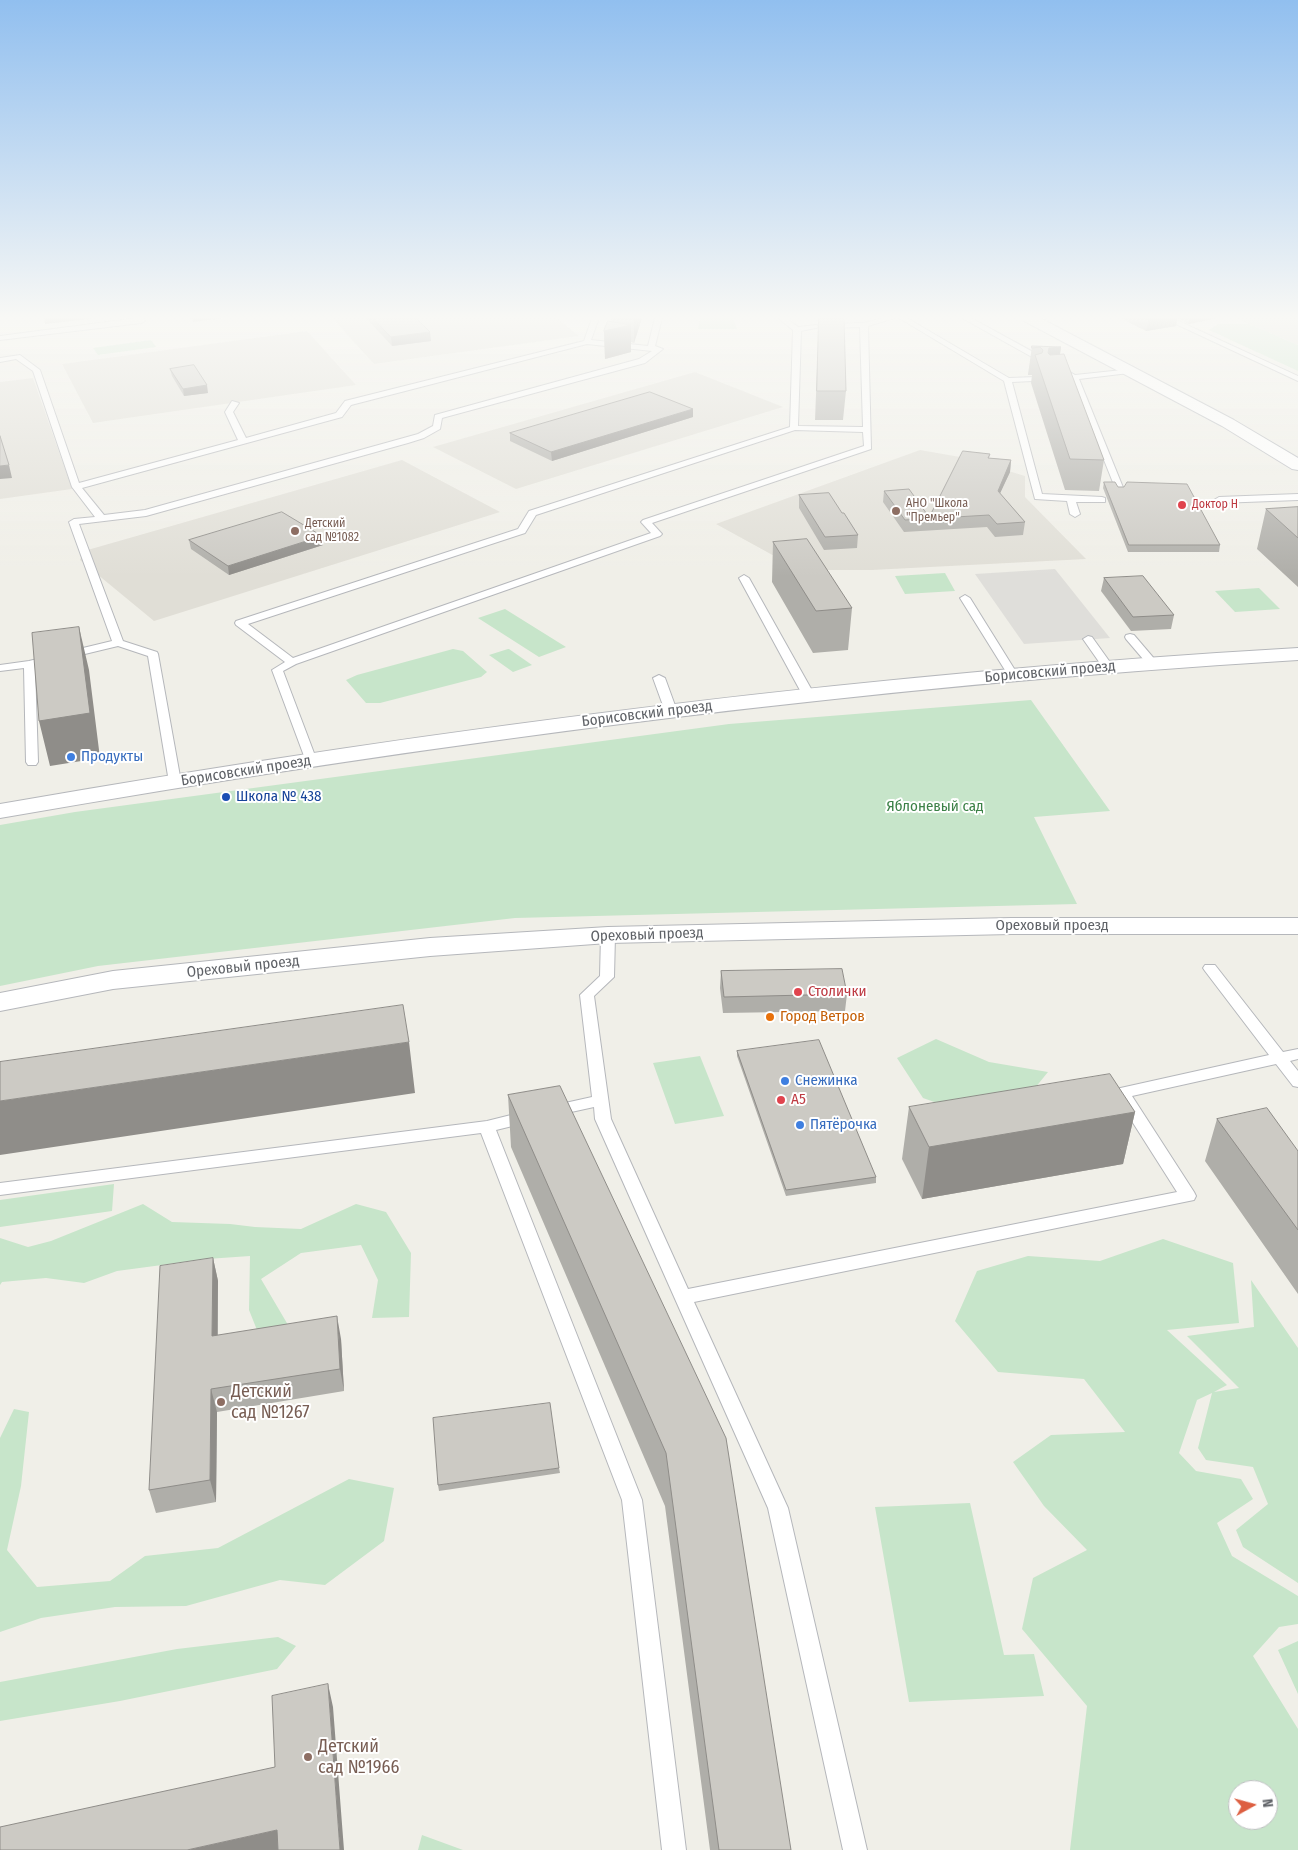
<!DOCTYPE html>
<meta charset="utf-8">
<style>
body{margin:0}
#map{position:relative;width:1298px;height:1850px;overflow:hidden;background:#f0efe8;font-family:"Fira Sans Condensed",sans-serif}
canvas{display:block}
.north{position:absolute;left:1228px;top:1780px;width:50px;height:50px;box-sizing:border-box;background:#fff;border:1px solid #bfc0c2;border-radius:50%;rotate:83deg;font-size:14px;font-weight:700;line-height:20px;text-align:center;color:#5f6267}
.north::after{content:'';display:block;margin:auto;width:18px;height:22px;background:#dd5f41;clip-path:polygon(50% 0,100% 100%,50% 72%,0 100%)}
</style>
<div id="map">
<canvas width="1298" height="1850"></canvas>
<div class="north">N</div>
</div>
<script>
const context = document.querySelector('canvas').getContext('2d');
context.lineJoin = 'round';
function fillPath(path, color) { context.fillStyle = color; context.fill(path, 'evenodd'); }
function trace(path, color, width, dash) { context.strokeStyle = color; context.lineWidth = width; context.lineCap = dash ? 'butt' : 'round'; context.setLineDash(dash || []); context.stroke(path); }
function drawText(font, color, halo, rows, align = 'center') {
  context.font = font + ' "Fira Sans Condensed",sans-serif'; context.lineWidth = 4; context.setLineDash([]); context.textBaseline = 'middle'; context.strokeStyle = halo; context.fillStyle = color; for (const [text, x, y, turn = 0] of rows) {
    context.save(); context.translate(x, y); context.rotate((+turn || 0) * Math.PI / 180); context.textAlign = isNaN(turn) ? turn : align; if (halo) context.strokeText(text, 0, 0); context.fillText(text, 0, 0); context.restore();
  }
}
fillPath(new Path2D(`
 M 1055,569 L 1110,638 L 1024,644 L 975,574 Z`), '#dfdeda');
fillPath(new Path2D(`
 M 332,318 L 557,318 L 579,336 L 374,364 Z
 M 1236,318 L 1298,318 L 1298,345 L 1249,324 Z
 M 307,331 L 356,385 L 93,423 L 62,364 Z
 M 695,372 L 783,407 L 516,489 L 433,447 Z
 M 33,378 L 72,489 L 0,499 L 0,382 Z
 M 920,450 L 966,458 L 1025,476 L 1025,497 L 1086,559 L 872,570 L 822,570 L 787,563 L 716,524 Z
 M 402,460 L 500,512 L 154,621 L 80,560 L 84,551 Z`), '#e0ded6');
fillPath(new Path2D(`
 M 700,318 L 733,318 L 737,329 L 698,329 Z
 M 1218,324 L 1249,324 L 1298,345 L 1298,371 L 1209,330 Z
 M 151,340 L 156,347 L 98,355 L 93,348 Z
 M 945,573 L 955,591 L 905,594 L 895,576 Z
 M 1259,588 L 1280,609 L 1235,612 L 1215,591 Z
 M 505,609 L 566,647 L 539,657 L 478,618 Z
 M 453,649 L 463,651 L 487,672 L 481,677 L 380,703 L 366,703 L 346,680 L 357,675 Z
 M 508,649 L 509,649 L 532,665 L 513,672 L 489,655 Z
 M 1031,700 L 1110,811 L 1034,817 L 1077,904 L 515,918 L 98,966 L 0,986 L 0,825 L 75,812 L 729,724 Z
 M 936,1039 L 989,1062 L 1048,1072 L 1026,1099 L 957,1110 L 923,1098 L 897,1058 Z
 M 700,1056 L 724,1116 L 675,1124 L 653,1063 Z
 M 114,1184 L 112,1211 L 0,1227 L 0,1200 Z
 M 143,1204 L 172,1222 L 230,1224 L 255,1227 L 301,1229 L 356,1204 L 386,1212 L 411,1253 L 409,1317 L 372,1318 L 378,1280 L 361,1245 L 301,1253 L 261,1279 L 291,1330 L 259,1335 L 249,1310 L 250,1256 L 207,1259 L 117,1271 L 84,1283 L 46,1278 L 2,1282 L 0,1285 L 0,1238 L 28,1247 L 51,1241 Z
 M 1163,1239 L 1233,1263 L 1239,1323 L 1167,1330 L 1227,1385 L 1214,1392 L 1239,1388 L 1187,1336 L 1254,1327 L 1251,1280 L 1298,1348 L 1298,1583 L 1243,1547 L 1236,1530 L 1268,1504 L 1253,1467 L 1206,1460 L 1198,1448 L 1212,1393 L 1197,1400 L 1179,1453 L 1196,1471 L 1241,1479 L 1253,1499 L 1217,1523 L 1232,1556 L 1298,1596 L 1298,1624 L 1279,1627 L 1253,1656 L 1298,1729 L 1298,1850 L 1070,1850 L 1087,1706 L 1022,1629 L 1033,1578 L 1087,1550 L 1044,1506 L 1013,1462 L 1051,1435 L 1125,1432 L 1084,1379 L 998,1372 L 955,1321 L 977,1271 L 1028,1256 L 1100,1261 ZM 1238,1790 L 1268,1790 L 1268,1820 L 1238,1820 Z
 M 14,1409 L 29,1412 L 21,1486 L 7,1550 L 37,1587 L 110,1581 L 145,1556 L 218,1548 L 349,1479 L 394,1488 L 384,1541 L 325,1585 L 280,1580 L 186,1606 L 115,1607 L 41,1618 L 0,1632 L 0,1438 Z
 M 970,1503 L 1004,1655 L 1034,1654 L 1044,1696 L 909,1702 L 875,1507 Z
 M 278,1637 L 296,1646 L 277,1669 L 120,1701 L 0,1721 L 0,1682 L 177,1649 Z
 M 1298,1641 L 1298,1694 L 1278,1650 Z
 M 422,1835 L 463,1850 L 418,1850 Z`), '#c7e5ca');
const service = new Path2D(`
 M 137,318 L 144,318 L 145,321 L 141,323 L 0,340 L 0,336 Z
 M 592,318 L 599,318 L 591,340 L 648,346 L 655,318 L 662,318 L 655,346 L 663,349 L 645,363 L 442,418 L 440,429 L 424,438 L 408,443 L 146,516 L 79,524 L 123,641 L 157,652 L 158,654 L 181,782 L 175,786 L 169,782 L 148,656 L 118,646 L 35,666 L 38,762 L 36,765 L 28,765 L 26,762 L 24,668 L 0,671 L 0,665 L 29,661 L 112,641 L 69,522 L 74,519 L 95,517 L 72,487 L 33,371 L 16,359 L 0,362 L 0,358 L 20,355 L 40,370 L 79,483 L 238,440 L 225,412 L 232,401 L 239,403 L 233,412 L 246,438 L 336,413 L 345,401 L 584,341 ZM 587,344 L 652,351 L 639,359 L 435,415 L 433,426 L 418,434 L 145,510 L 104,515 L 82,488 L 342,417 L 351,405 Z
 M 778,318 L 786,318 L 798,327 L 816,325 L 820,327 L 801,331 L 798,426 L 863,427 L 860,327 L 830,328 L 826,326 L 830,324 L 864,323 L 883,318 L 895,318 L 868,326 L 871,449 L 652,523 L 662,534 L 660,536 L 296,664 L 283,671 L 317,761 L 311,765 L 307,764 L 272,670 L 285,662 L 236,625 L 235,623 L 236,621 L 518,529 L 529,511 L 790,427 L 793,330 ZM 795,430 L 863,432 L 864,446 L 643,520 L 641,522 L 651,533 L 293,658 L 248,624 L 525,533 L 536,515 Z
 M 899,318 L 907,318 L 1009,378 L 1036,377 L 1037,379 L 1033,381 L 1012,382 L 1042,494 L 1102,497 L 1105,498 L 1105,502 L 1076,502 L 1080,514 L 1075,517 L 1070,514 L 1067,501 L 1035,499 L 1004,381 Z
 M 962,318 L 971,318 L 1075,375 L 1132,369 L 1132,373 L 1129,373 L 1079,379 L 1124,490 L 1123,492 L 1117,492 L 1116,490 L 1072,380 L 1065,380 L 1066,376 Z
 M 1163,318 L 1172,318 L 1298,376 L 1298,381 Z
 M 1298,494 L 1298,500 L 1219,503 L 1214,500 L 1219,497 Z
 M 744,575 L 749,578 L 814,694 L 812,696 L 804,696 L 802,694 L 739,578 Z
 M 965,595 L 970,598 L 1018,675 L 1017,677 L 1009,677 L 1008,675 L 960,598 Z
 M 1130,634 L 1134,635 L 1157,662 L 1158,664 L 1157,666 L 1149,666 L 1126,639 L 1125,637 L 1126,635 Z
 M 1088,636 L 1092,637 L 1112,665 L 1113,667 L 1112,669 L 1104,669 L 1083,639 Z
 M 659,675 L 665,678 L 677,711 L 675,713 L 667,713 L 665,711 L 653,678 Z
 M 608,931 L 615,935 L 614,977 L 594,996 L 611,1119 L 688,1289 L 1177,1192 L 1114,1093 L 1116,1089 L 1269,1055 L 1205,971 L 1203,968 L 1205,965 L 1215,965 L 1283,1052 L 1298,1049 L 1298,1059 L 1290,1061 L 1298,1071 L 1298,1087 L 1293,1086 L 1276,1064 L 1132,1096 L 1194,1192 L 1196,1196 L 1194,1200 L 694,1302 L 788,1508 L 867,1850 L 843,1850 L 768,1508 L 595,1119 L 594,1107 L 553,1116 L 547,1115 L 545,1111 L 547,1107 L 592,1097 L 580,995 L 600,976 L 601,935 Z
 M 527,1111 L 533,1113 L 535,1117 L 533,1121 L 496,1130 L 642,1500 L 686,1850 L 662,1850 L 622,1500 L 481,1133 L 0,1195 L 0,1183 L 487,1121 Z`);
const tertiary = new Path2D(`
 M 1298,648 L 1298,660 C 863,686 429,743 0,818 L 0,804 C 430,729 863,673 1298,648 Z
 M 1011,918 L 1298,918 L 1298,934 L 1011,934 L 608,943 L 430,956 L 113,989 L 0,1011 L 0,993 L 113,971 L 430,938 L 608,927 Z`);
const secondary = new Path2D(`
 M 1022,318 L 1040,318 L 1234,420 L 1298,458 L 1298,470 L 1292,469 L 1222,426 L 1024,321 Z`);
trace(service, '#b5b7bb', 2);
trace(tertiary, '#b5b7bb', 2);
trace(secondary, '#b6b9be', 2);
fillPath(service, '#fff');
fillPath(tertiary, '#fff');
fillPath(secondary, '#fff');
fillPath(new Path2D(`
 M 366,318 L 416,318 L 431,341 L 392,346 Z
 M 611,318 L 642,318 L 634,343 L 631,342 L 631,352 L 605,359 L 604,331 L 611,322 Z
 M 819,318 L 844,318 L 846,391 L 843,420 L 815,420 Z
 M 1120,318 L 1218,318 L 1189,324 L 1177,318 L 1176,326 L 1146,331 Z
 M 1032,346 L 1061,347 L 1060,354 L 1104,460 L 1099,491 L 1065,490 L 1031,383 L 1032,375 L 1028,375 L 1028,374 Z
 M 170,369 L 208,393 L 184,396 L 172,376 Z
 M 693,417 L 552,461 L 510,441 L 510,433 Z
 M 990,454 L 989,458 L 1011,460 L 1010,472 L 1000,493 L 1025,522 L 1023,535 L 995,537 L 987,527 L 904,532 L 883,502 L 884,491 L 929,517 Z
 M 1104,482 L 1118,487 L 1220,545 L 1219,552 L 1128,552 L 1103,488 Z
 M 799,495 L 842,513 L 858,535 L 857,548 L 824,550 L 799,508 Z
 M 1298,507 L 1298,587 L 1257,549 L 1266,509 Z
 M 189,540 L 323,545 L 229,575 L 191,549 Z
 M 773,542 L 852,608 L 848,650 L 813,653 L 772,582 Z
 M 1104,578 L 1174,615 L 1171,629 L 1131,631 L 1101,591 Z
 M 721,971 L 847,994 L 845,1011 L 723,1013 L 720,988 Z
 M 737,1051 L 876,1177 L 876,1183 L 786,1196 L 737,1056 Z
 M 560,1086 L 791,1850 L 710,1850 L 665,1506 L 511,1147 L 508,1095 Z
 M 909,1107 L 1135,1112 L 1123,1164 L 922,1199 L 902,1159 Z
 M 1217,1119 L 1298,1151 L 1298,1294 L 1205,1161 Z
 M 213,1258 L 218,1281 L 218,1335 L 341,1339 L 344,1391 L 217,1412 L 216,1502 L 156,1513 L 149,1490 Z
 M 559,1468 L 560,1473 L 439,1491 L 438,1485 Z`), '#afaea9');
fillPath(new Path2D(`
 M 44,318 L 91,318 L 91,319 L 45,324 Z
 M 192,318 L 225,318 L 193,322 Z
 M 634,318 L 642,318 L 634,343 Z
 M 1149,318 L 1177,318 L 1176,326 L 1146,331 Z
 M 1190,318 L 1218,318 L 1189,324 Z
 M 631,325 L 631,352 L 605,359 L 604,331 Z
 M 430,332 L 431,341 L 392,346 L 391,337 Z
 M 1061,347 L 1057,374 L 1045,376 L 1049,348 Z
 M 207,385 L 208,393 L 184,396 L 183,389 Z
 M 693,409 L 693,417 L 552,461 L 551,452 Z
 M 1011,460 L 1010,472 L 996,502 L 998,491 Z
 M 9,465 L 12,478 L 0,479 L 0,466 Z
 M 322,536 L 323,545 L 229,575 L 228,566 Z
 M 79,627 L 89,670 L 100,758 L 50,766 L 39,721 Z
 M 409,1042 L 415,1093 L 0,1155 L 0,1101 Z
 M 1135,1112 L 1123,1164 L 922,1199 L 929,1147 Z
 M 213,1258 L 218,1281 L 217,1359 L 212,1336 Z
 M 337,1316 L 341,1339 L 344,1391 L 340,1369 Z
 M 211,1389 L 217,1412 L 216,1502 L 210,1480 Z
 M 328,1684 L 333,1707 L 344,1850 L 340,1850 Z
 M 277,1830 L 283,1850 L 187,1850 Z`), '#8f8d89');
const building = new Path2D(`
 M 373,318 L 416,318 L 430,332 L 391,337 Z
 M 819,318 L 844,318 L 846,391 L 817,391 Z
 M 608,321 L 631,325 L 604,331 Z
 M 1032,346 L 1061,347 L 1049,348 L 1048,353 L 1050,355 L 1064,354 L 1104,460 L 1070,459 L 1035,355 L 1042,353 L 1043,350 L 1040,347 L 1032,348 Z
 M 194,365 L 207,385 L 183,389 L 170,369 Z
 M 650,392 L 693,409 L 551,452 L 510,433 Z
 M 0,436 L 9,465 L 0,466 Z
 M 963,451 L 990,454 L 988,458 L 1011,460 L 998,491 L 1025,522 L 997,524 L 989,515 L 905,520 L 884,491 L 909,489 L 929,517 Z
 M 1104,482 L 1115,482 L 1118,487 L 1124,487 L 1127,482 L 1187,484 L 1220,545 L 1129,545 Z
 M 829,493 L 842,513 L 844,513 L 858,535 L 825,537 L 799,495 Z
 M 1298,507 L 1298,538 L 1266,509 Z
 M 282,512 L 322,536 L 228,566 L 189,540 Z
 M 807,539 L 852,608 L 816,611 L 773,542 Z
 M 1143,576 L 1174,615 L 1133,617 L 1104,578 Z
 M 79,627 L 90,713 L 39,721 L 32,633 Z
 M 842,969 L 847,994 L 724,997 L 721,971 Z
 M 403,1005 L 409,1042 L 0,1101 L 0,1062 Z
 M 819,1040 L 876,1177 L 786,1190 L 737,1051 Z
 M 1110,1074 L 1135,1112 L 929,1147 L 909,1107 Z
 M 560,1086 L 726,1438 L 791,1850 L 719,1850 L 666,1453 L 508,1095 Z
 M 1267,1108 L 1298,1151 L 1298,1230 L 1217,1119 Z
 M 213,1258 L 212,1336 L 337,1316 L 340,1369 L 211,1389 L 210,1480 L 149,1490 L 160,1266 Z
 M 550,1403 L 559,1468 L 438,1485 L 433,1418 Z
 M 328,1684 L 340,1850 L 278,1850 L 277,1830 L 187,1850 L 0,1850 L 0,1827 L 275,1767 L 272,1696 Z`);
fillPath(building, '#cccac4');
trace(building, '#8f8d89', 1);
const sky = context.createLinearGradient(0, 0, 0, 577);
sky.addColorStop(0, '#91bfef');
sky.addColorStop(0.55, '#f8f8f5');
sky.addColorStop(1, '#f8f8f500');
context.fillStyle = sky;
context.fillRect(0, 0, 1298, 577);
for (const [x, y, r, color] of [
 [1182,505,5,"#e0444e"],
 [896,511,5,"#8d6e63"],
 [295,531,5,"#8d6e63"],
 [71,757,5,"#3f7fe0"],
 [226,797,5,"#1a4fb4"],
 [798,992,5,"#e0444e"],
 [770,1017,5,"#e8710a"],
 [785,1081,5,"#3f7fe0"],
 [781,1100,5,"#e0444e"],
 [800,1125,5,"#3f7fe0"],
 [221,1402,5,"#8d6e63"],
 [308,1757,5,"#8d6e63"]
]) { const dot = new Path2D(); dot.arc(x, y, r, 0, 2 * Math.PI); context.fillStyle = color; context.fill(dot); trace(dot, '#fff', 2); }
drawText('12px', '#785e54', '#fff', [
 ["АНО \"Школа",906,504],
 ["\"Премьер\"",906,518],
 ["Детский",305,524],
 ["сад №1082",305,538]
], 'left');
drawText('12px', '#be3a42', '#fff', [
 ["Доктор Н",1192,505]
], 'left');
drawText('15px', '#5f6267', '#fff', [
 ["Борисовский проезд",1050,672,-5],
 ["Борисовский проезд",647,714,-7],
 ["Борисовский проезд",246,771,-9],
 ["Ореховый проезд",1052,926],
 ["Ореховый проезд",647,935,-2],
 ["Ореховый проезд",243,967,-6]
]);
drawText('15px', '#366cbe', '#fff', [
 ["Продукты",81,757],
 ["Снежинка",795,1081],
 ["Пятёрочка",810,1125]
], 'left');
drawText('15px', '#164399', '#fff', [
 ["Школа № 438",236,797]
], 'left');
drawText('15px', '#3c8147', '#fff', [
 ["Яблоневый сад",935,807]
]);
drawText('15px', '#be3a42', '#fff', [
 ["Столички",808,992],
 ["А5",791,1100]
], 'left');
drawText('15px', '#c56008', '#fff', [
 ["Город Ветров",780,1017]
], 'left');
drawText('18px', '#785e54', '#fff', [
 ["Детский",231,1392],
 ["сад №1267",231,1413],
 ["Детский",318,1747],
 ["сад №1966",318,1768]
], 'left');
</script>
